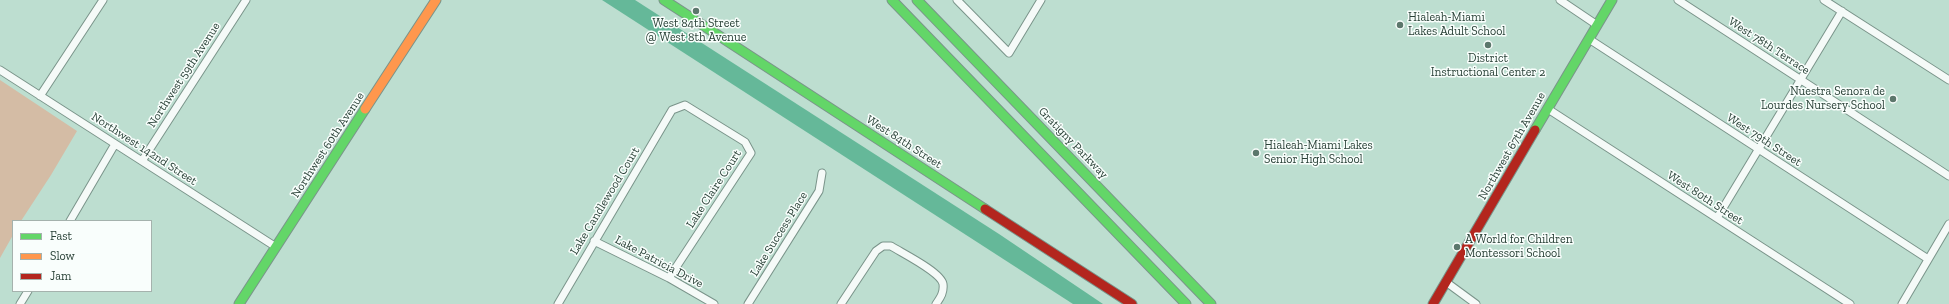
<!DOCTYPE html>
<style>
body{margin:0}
#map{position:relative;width:1949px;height:304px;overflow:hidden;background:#bdded0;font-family:"Zilla Slab",serif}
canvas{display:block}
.legend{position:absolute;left:12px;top:220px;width:140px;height:72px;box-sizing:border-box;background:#f9fefc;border:1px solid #a5b2ad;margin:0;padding:5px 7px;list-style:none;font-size:12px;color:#284036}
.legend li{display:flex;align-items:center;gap:8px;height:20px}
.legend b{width:20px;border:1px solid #a5b2ad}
</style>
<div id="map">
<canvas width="1949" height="304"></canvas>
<ul class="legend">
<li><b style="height:5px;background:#63d668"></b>Fast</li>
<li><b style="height:5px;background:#ff974d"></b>Slow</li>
<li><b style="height:5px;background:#b3261e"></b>Jam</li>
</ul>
</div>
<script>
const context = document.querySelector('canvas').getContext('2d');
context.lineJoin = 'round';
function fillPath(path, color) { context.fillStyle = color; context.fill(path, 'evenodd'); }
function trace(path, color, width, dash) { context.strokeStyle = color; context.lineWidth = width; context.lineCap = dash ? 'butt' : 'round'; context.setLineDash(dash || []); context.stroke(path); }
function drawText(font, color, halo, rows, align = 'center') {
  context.font = font + ' "Zilla Slab",serif'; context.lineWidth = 3; context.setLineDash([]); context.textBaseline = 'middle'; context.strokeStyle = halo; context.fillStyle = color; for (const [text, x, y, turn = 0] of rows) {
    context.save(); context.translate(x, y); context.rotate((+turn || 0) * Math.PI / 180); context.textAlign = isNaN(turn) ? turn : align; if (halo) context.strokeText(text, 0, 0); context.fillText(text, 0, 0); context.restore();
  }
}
fillPath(new Path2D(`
 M 0,80 L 77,131 L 51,175 L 21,221 L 13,221 L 13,235 L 0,258 Z`), '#d4bca5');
fillPath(new Path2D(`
 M 602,0 L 635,0 L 999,234 L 1103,304 L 1073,304 Z`), '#65b899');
const street = new Path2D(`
 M 957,0 L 1009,53 L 1041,0
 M 1560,0 L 1597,25
 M 1678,0 L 1949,176
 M 1824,0 L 1949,80
 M 1589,39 L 1928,259
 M 0,70 L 276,247
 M 40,96 L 103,0
 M 1548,109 L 1850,304
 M 142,161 L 246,0
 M 1717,218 L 1842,11
 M 70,221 L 115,144
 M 594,241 L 669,278 L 714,304
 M 1446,282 L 1476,304
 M 20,304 L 28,291
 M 558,304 L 672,110 L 685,105 L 745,142 L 751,153 L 669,278
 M 748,304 L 819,191 L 822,173
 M 841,304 L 876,251 L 883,246 L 891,246 C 902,253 941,272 943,284 C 944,292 941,297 936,304
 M 1902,304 L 1949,224`);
const fast = new Path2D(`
 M 664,0 L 985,209
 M 892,0 L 1186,304
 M 917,0 L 1211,304
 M 1535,130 L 1612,0
 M 239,304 L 365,109`);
const slow = new Path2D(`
 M 365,109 L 436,0`);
const jam = new Path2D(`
 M 985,209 L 1132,304
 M 1433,304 L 1535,130`);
trace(street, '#7a948a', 9);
trace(fast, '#7a948a', 11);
trace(slow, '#7a948a', 11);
trace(jam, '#7a948a', 11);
trace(street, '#f5faf8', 7);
trace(fast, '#63d668', 9);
trace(slow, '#ff974d', 9);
trace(jam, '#b3261e', 9);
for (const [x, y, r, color] of [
 [696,11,4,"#5c776c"],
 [1400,25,4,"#5c776c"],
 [1488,45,4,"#5c776c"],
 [1893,99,4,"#5c776c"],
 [1256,153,4,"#5c776c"],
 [1457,247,4,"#5c776c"]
]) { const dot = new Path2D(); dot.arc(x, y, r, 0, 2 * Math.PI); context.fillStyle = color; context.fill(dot); trace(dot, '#f9fefc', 1.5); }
drawText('12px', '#284036', '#f9fefc', [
 ["Hialeah-Miami",1408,18],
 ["Lakes Adult School",1408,32],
 ["West 84th Street",696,24,"center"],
 ["@ West 8th Avenue",696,38,"center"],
 ["District",1488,59,"center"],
 ["Instructional Center 2",1488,73,"center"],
 ["Nuestra Senora de",1885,92,"right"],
 ["Lourdes Nursery School",1885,106,"right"],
 ["Hialeah-Miami Lakes",1264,146],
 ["Senior High School",1264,160],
 ["A World for Children",1465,240],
 ["Montessori School",1465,254]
], 'left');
drawText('12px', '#284036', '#f9fefc', [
 ["West 78th Terrace",1769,46,33],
 ["Northwest 59th Avenue",184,75,-57],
 ["West 79th Street",1764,140,33],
 ["West 84th Street",904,142,33],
 ["Gratigny Parkway",1073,143,46],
 ["Northwest 60th Avenue",328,145,-57],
 ["Northwest 67th Avenue",1512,146,-60],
 ["Northwest 142nd Street",144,149,33],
 ["Lake Claire Court",714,189,-57],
 ["West 80th Street",1705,198,33],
 ["Lake Candlewood Court",605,201,-59],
 ["Lake Success Place",779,234,-58],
 ["Lake Patricia Drive",659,262,28]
]);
</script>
